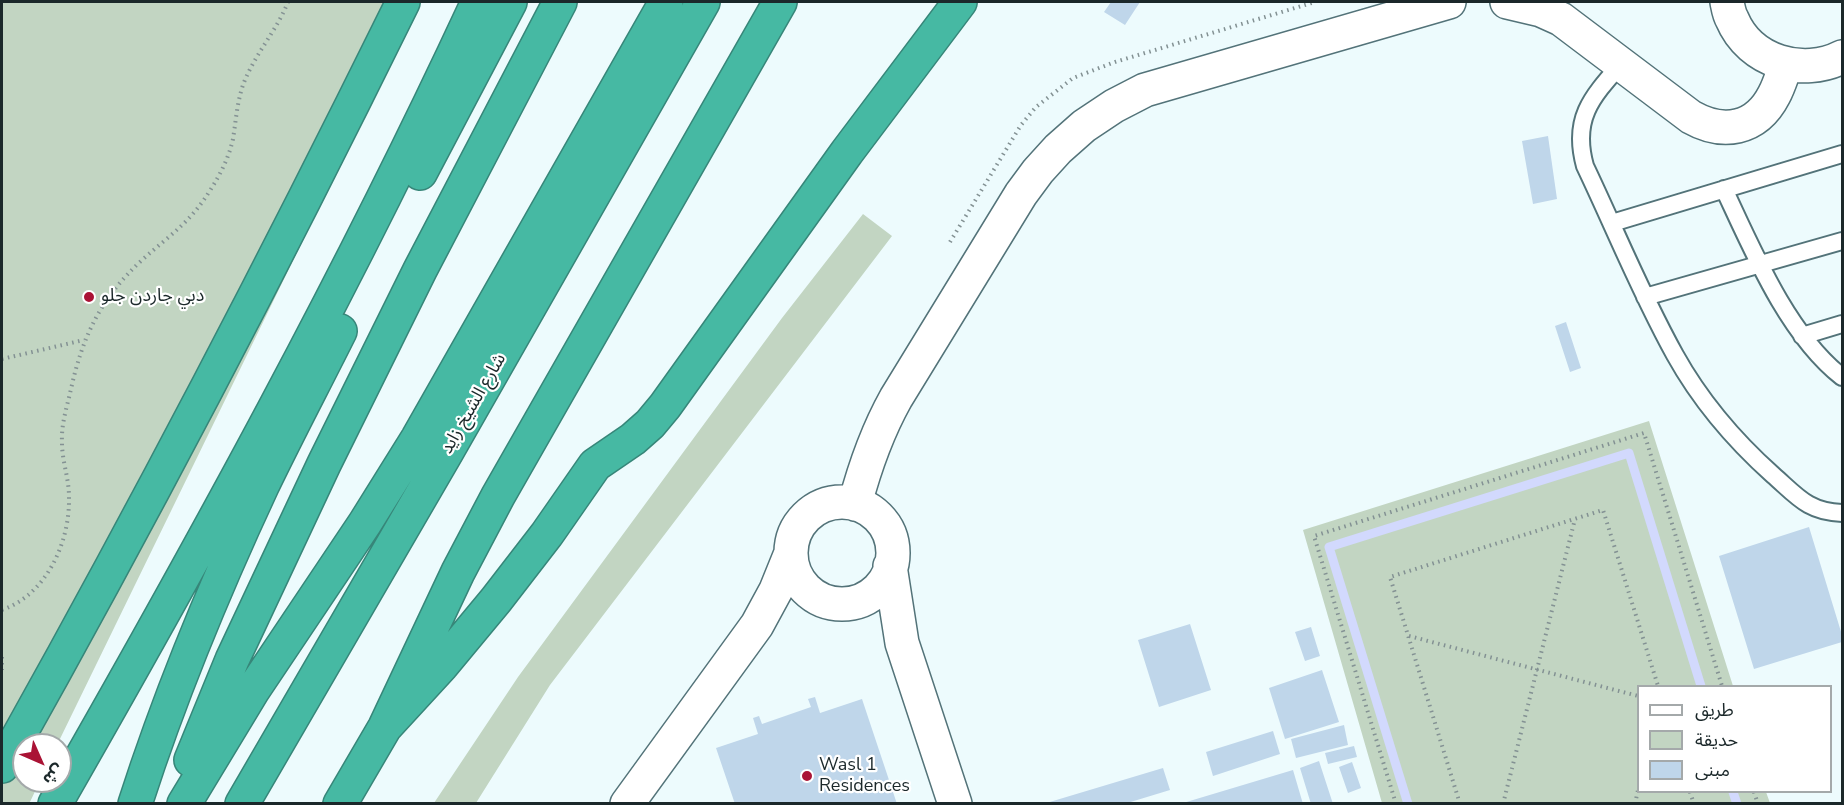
<!DOCTYPE html>
<meta charset="utf-8">
<style>
body{margin:0}
#map{position:relative;width:1844px;height:805px;overflow:hidden;background:#edfbfd;font-family:"Nunito Sans","Noto Sans Arabic",sans-serif}
canvas{display:block}
.frame{position:absolute;inset:0;border:3px solid #1b282a;pointer-events:none}
.legend{position:absolute;left:1637px;top:685px;width:195px;height:108px;box-sizing:border-box;background:#fff;border:2px solid #a4a9aa;margin:0;padding:8px 10px;list-style:none;font-size:18px;color:#1b282a}
.legend li{display:flex;align-items:center;gap:12px;height:30px}
.legend b{width:30px;border:2px solid #a4a9aa}
.north{position:absolute;left:12px;top:733px;width:60px;height:60px;box-sizing:border-box;background:#fff;border:2px solid #a4a9aa;border-radius:50%;rotate:135deg;font-size:16px;font-weight:700;line-height:24px;text-align:center;color:#1b282a}
.north::after{content:'';display:block;margin:auto;width:21px;height:27px;background:#aa1335;clip-path:polygon(50% 0,100% 100%,50% 72%,0 100%)}
</style>
<div id="map">
<canvas width="1844" height="805"></canvas>
<div class="frame"></div>
<ul class="legend">
<li><b style="height:8px;background:#fff"></b>طريق</li>
<li><b style="height:16px;background:#c2d5c2"></b>حديقة</li>
<li><b style="height:16px;background:#bfd6ea"></b>مبنى</li>
</ul>
<div class="north">ش</div>
</div>
<script>
const context = document.querySelector('canvas').getContext('2d');
context.lineJoin = 'round';
function fillPath(path, color) { context.fillStyle = color; context.fill(path, 'evenodd'); }
function trace(path, color, width, dash) { context.strokeStyle = color; context.lineWidth = width; context.lineCap = dash ? 'butt' : 'round'; context.setLineDash(dash || []); context.stroke(path); }
function drawText(font, color, halo, rows, align = 'center') {
  context.font = font + ' "Nunito Sans","Noto Sans Arabic",sans-serif'; context.lineWidth = 4.5; context.setLineDash([]); context.textBaseline = 'middle'; context.strokeStyle = halo; context.fillStyle = color; for (const [text, x, y, turn = 0] of rows) {
    context.save(); context.translate(x, y); context.rotate((+turn || 0) * Math.PI / 180); context.textAlign = isNaN(turn) ? turn : align; if (halo) context.strokeText(text, 0, 0); context.fillText(text, 0, 0); context.restore();
  }
}
fillPath(new Path2D(`
 M 2,2 L 419,2 L 57,745 L 24,745 L 24,781 L 40,781 L 29,804 L 2,803 Z
 M 863,214 L 892,236 L 550,685 L 476,803 L 434,803 L 518,677 L 782,318 Z
 M 1649,421 L 1733,686 L 1638,686 L 1638,792 L 1766,792 L 1770,803 L 1382,803 L 1303,530 Z`), '#c2d5c2');
trace(new Path2D(`
 M 1733,792 L 1737,804
 M 1408,804 L 1329,547 L 1629,453 L 1701,686`), '#d2d9fd', 9);
fillPath(new Path2D(`
 M 1111,2 L 1140,2 L 1125,25 L 1104,12 Z
 M 1548,136 L 1557,199 L 1533,204 L 1522,141 Z
 M 1566,322 L 1581,368 L 1570,372 L 1555,326 Z
 M 1809,527 L 1842,635 L 1842,642 L 1754,669 L 1719,556 Z
 M 1190,624 L 1211,690 L 1159,707 L 1138,640 Z
 M 1311,627 L 1320,656 L 1305,661 L 1295,632 Z
 M 1322,670 L 1339,722 L 1285,739 L 1269,688 Z
 M 815,697 L 820,713 L 862,699 L 897,804 L 735,804 L 716,748 L 758,734 L 753,718 L 759,716 L 762,724 L 811,707 L 808,699 Z
 M 1344,725 L 1348,745 L 1296,758 L 1291,739 Z
 M 1273,731 L 1280,754 L 1213,776 L 1206,752 Z
 M 1354,746 L 1357,757 L 1328,764 L 1325,753 Z
 M 1319,761 L 1333,804 L 1311,804 L 1300,768 Z
 M 1352,762 L 1361,788 L 1348,793 L 1339,767 Z
 M 1163,768 L 1170,790 L 1124,804 L 1043,804 Z
 M 1293,770 L 1303,804 L 1183,804 L 1183,803 Z`), '#bfd6ea');
const lane = new Path2D(`
 M 1621,64 C 1591,98 1572,119 1585,166 C 1615,229 1641,294 1675,355 C 1700,400 1735,441 1773,475 C 1797,496 1808,512 1842,513
 M 1724,189 C 1753,251 1788,335 1842,377
 M 1612,223 L 1842,154
 M 1645,297 L 1842,241
 M 1802,336 L 1842,324`);
const street = new Path2D(`
 M 1507,2 L 1541,10 L 1561,19 L 1691,117 C 1723,135 1756,130 1774,95 C 1779,86 1782,75 1786,65
 M 1727,2 C 1728,7 1729,14 1732,19 C 1750,62 1803,77 1842,57
 M791 553a51 51 0 1 1 102 0a51 51 0 1 1-102 0Z
 M 855,504 C 865,466 877,432 896,398 L 1021,194 L 1038,171 L 1058,149 L 1084,126 L 1114,106 L 1145,90 L 1449,2
 M 890,566 L 902,643 L 955,804
 M 627,804 L 757,625 L 776,590 L 791,553`);
const highway = new Path2D(`
 M 420,173 L 510,2
 M 385,727 L 442,665 L 496,600 L 547,534 L 595,465 L 633,439 L 650,424 L 665,406 L 847,152 L 960,2
 M 191,760 L 232,660 L 324,464 L 420,270 L 560,2
 M 2,766 C 143,515 276,260 403,2
 M 55,804 C 205,542 351,276 478,2
 M 135,804 C 170,695 214,589 262,486 C 287,434 314,383 340,331
 M 184,804 L 253,690 L 365,523 L 418,438 L 666,2
 M 242,804 L 446,453 L 703,2
 M 340,804 L 385,727 L 458,572 L 498,496 L 780,2`);
trace(lane, '#537379', 20);
trace(street, '#537379', 36);
trace(highway, '#378679', 36);
trace(new Path2D(`
 M 950,242 L 1021,125 L 1036,107 L 1073,78 L 1115,62 L 1315,2
 M 2,359 L 84,340
 M 2,610 C 47,594 70,542 69,497 C 69,478 62,461 62,443 C 61,424 67,407 71,389 C 83,335 101,298 142,260 C 171,234 190,223 211,189 C 221,173 229,157 233,139 C 236,120 237,103 243,85 C 254,55 276,32 288,2
 M 1409,636 L 1638,696
 M 2,657 L 2,670
 M 1690,792 L 1694,804
 M 1754,792 L 1758,804
 M 1396,804 L 1314,536 L 1644,433 L 1722,686
 M 1460,804 L 1390,577 L 1603,510 L 1658,686
 M 1503,804 L 1575,519
 M 1635,804 L 1638,790`), '#839193', 4, [1.5, 4.5]);
trace(lane, '#fff', 16);
trace(street, '#fff', 33);
trace(highway, '#46b9a3', 33);
for (const [x, y, r, color] of [
 [89,297,6,"#aa1335"],
 [807,776,6,"#aa1335"]
]) { const dot = new Path2D(); dot.arc(x, y, r, 0, 2 * Math.PI); context.fillStyle = color; context.fill(dot); trace(dot, '#fff', 2); }
drawText('18px', '#1b282a', '#fff', [
 ["دبي جاردن جلو",101,297],
 ["Wasl 1",819,766],
 ["Residences",819,787]
], 'left');
drawText('18px', '#1b282a', '#fff', [
 ["شارع الشيخ زايد",474,404,-60]
]);
</script>
